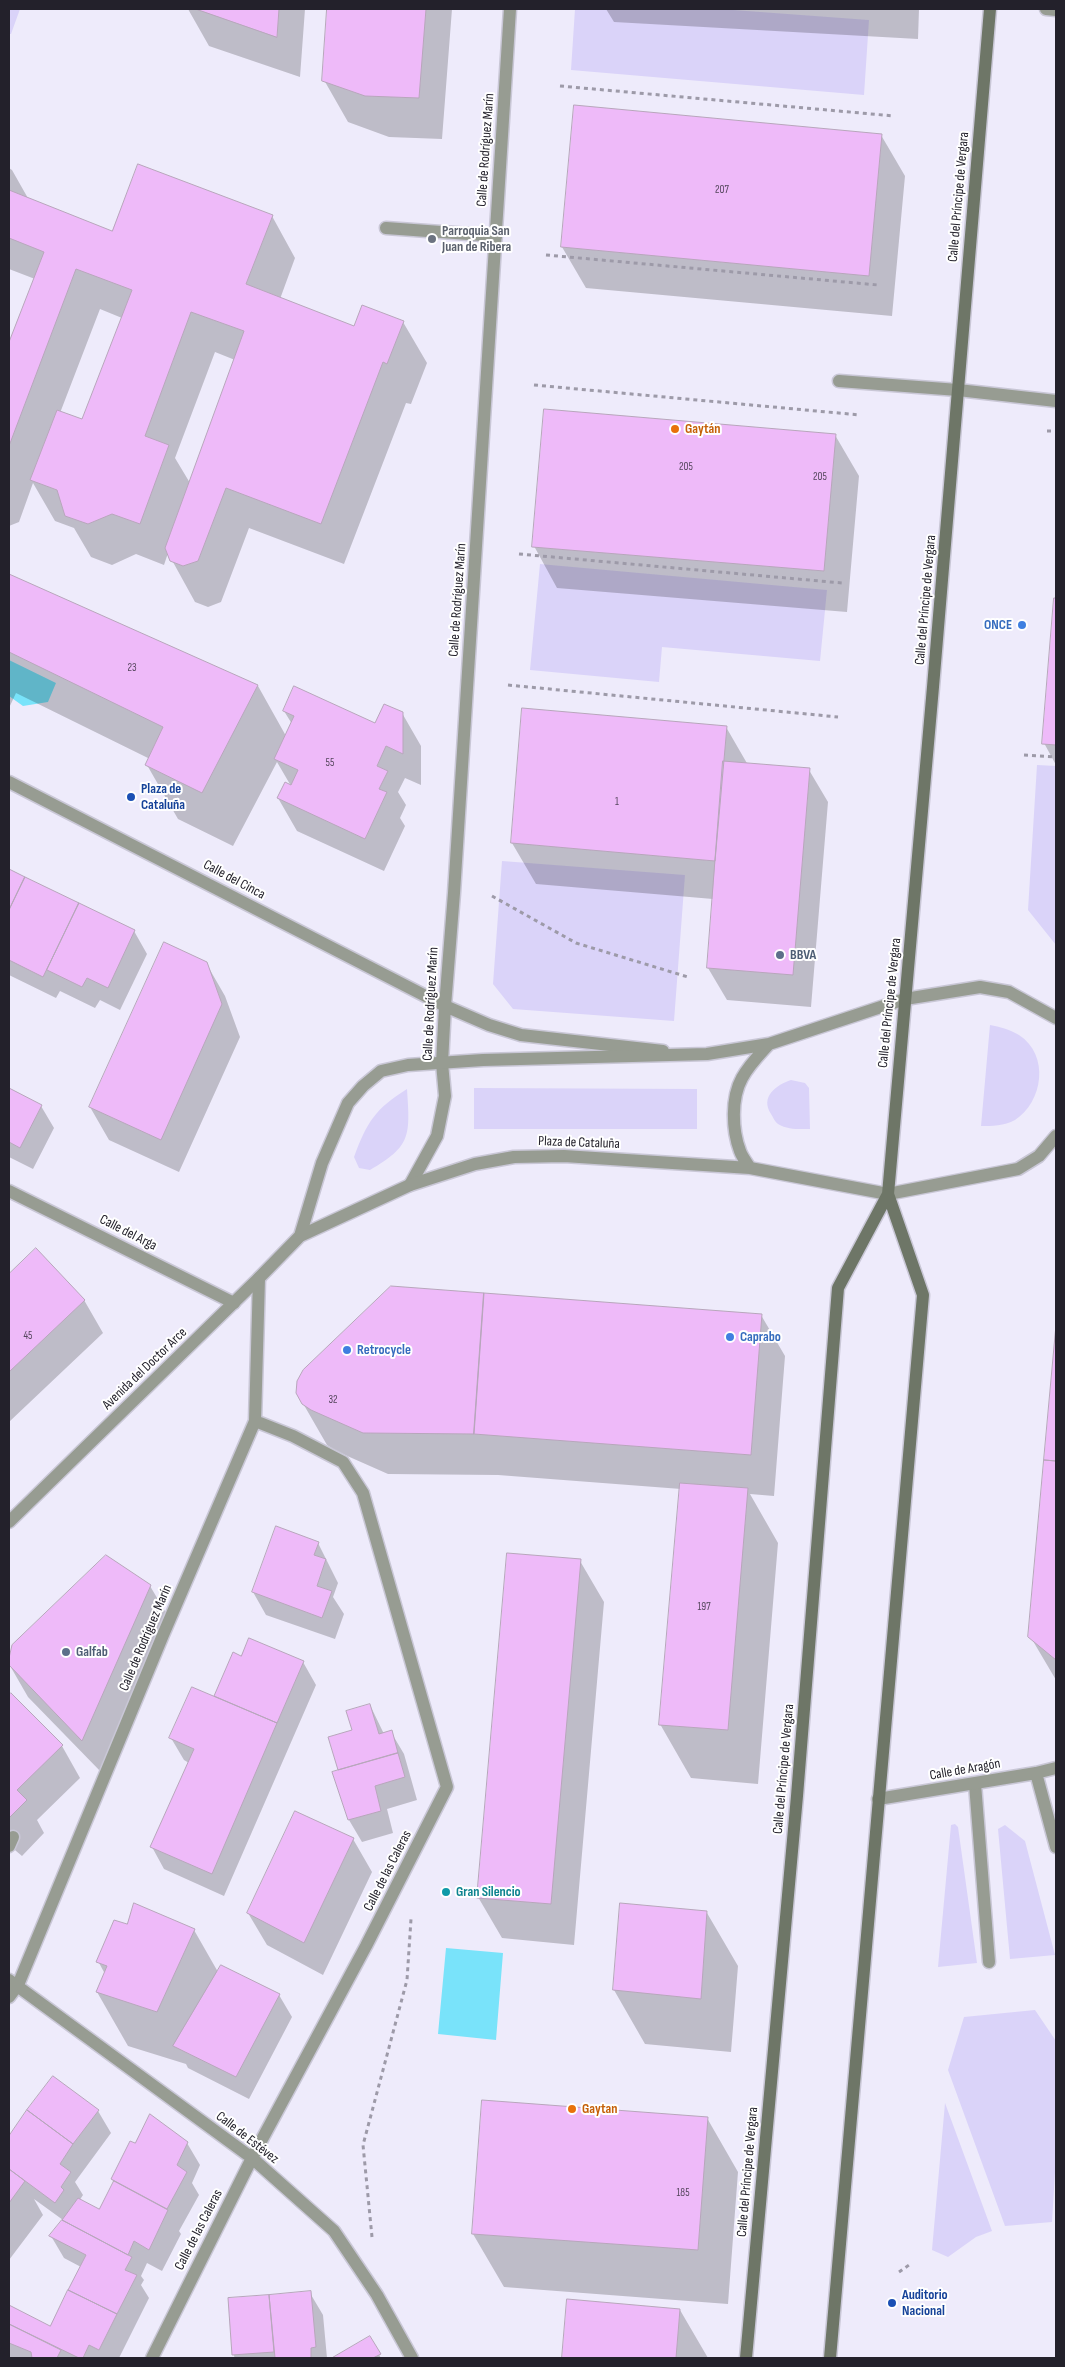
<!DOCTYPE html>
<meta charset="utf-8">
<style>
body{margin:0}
#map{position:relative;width:1065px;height:2367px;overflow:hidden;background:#eeebfb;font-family:"Sofia Sans Condensed",sans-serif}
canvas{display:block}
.frame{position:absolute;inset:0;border:10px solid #23212b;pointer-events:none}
</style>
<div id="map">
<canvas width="1065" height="2367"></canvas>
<div class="frame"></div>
</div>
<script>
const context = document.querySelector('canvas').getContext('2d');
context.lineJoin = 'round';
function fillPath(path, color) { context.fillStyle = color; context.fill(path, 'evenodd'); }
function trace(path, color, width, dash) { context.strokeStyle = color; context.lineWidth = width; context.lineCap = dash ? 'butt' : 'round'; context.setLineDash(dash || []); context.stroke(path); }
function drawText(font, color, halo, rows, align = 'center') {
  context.font = font + ' "Sofia Sans Condensed",sans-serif'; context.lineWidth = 4; context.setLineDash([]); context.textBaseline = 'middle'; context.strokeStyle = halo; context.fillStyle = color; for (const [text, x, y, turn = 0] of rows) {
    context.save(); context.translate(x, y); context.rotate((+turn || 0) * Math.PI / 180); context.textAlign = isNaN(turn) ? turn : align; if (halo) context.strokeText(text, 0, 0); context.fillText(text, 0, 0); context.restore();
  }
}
fillPath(new Path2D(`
 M 9,9 L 20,9 L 11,34 L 9,34 Z
 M 575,9 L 720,9 L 869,20 L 864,95 L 571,70 Z
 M 540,564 L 827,590 L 820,661 L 662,647 L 659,682 L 530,670 Z
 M 1037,765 L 1056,766 L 1056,945 L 1028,910 Z
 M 502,861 L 685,875 L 674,1021 L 513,1009 L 493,984 Z
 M 990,1025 C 1000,1027 1009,1029 1019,1035 C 1050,1055 1043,1102 1015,1120 C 1004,1126 992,1126 981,1126 Z
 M 791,1080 L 805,1083 L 809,1088 L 810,1129 C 799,1129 788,1130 778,1124 C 775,1122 773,1117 771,1114 C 760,1097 776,1085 791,1080 Z
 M 474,1088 L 697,1089 L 697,1129 L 474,1129 Z
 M 407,1089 C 410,1135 412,1146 370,1170 L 359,1168 L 354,1157 C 367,1122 375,1109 407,1089 Z
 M 955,1824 L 958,1827 L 977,1963 L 938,1967 L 951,1825 Z
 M 1005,1825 L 1025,1841 L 1055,1955 L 1010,1959 L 998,1829 Z
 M 1035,2010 L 1056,2041 L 1056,2156 L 1052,2222 L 1005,2226 L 948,2070 L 964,2017 Z
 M 945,2103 L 992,2231 L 976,2237 L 948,2257 L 932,2250 Z`), '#dad3f9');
fillPath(new Path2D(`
 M 9,660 L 56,683 L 48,702 L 23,706 L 9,696 Z
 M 446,1948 L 503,1953 L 496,2040 L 438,2034 Z`), '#79e3fa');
fillPath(new Path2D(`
 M 188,9 L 305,9 L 300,77 L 209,46 Z
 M 328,9 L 452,9 L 442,139 L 389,137 L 348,122 L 324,80 Z
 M 606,9 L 919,9 L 918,39 L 614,22 Z
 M 881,135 L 905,176 L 892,316 L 586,288 L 562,247 Z
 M 9,168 L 12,170 L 29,200 L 113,232 L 272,216 L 295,258 L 280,299 L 355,327 L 403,322 L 427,363 L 411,404 L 406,403 L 344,564 L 249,528 L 221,602 L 208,607 L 195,602 L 168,553 L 164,565 L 136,554 L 112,565 L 91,557 L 74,528 L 55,521 L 33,483 L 19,522 L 9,526 L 9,345 L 35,279 L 9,269 ZM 100,309 L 122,318 L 83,421 L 60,413 ZM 215,352 L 235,360 L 190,483 L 175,458 Z
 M 835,435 L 859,476 L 847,612 L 557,588 L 534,546 Z
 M 9,576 L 258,686 L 286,736 L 292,724 L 284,711 L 376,725 L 402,713 L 421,746 L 421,785 L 405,778 L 398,792 L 406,805 L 400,818 L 405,826 L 384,871 L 297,831 L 278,798 L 291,786 L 277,762 L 233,846 L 178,819 L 147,765 L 150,759 L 16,693 L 9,708 Z
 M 1056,591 L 1056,765 L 1044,743 Z
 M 726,727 L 748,765 L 809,770 L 828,802 L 811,1007 L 727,1000 L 708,968 L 713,899 L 536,884 L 512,843 Z
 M 9,870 L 134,931 L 147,954 L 120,1010 L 100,1000 L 95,1008 L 60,991 L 56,998 L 9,975 Z
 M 206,963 L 225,996 L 240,1037 L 179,1172 L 109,1140 L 90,1107 Z
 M 9,1089 L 41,1106 L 54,1128 L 33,1169 L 9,1157 Z
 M 36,1250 L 84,1300 L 103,1333 L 9,1422 L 9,1275 Z
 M 761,1315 L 785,1356 L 774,1496 L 750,1494 L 778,1543 L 758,1784 L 691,1778 L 660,1724 L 681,1489 L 498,1475 L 388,1474 L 336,1451 L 327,1445 L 297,1393 Z
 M 1056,1338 L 1056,1680 L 1030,1636 Z
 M 318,1543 L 338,1583 L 333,1597 L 344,1614 L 335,1639 L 266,1615 L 253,1592 Z
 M 580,1561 L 604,1602 L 574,1945 L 502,1938 L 478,1897 Z
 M 150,1586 L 169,1618 L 101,1772 L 28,1697 L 9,1664 L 13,1646 Z
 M 234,1654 L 242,1657 L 303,1662 L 316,1685 L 224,1896 L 164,1869 L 152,1847 L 189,1763 L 184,1760 L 171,1738 L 215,1698 Z
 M 11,1695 L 62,1746 L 80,1778 L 37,1820 L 44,1833 L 22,1856 L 9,1845 L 9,1697 Z
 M 370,1705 L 384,1734 L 391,1732 L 404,1754 L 417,1800 L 387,1809 L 393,1833 L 362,1842 L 349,1820 L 334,1773 L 339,1771 L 329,1738 L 353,1731 Z
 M 353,1839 L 372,1872 L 323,1975 L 267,1945 L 248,1913 Z
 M 707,1913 L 738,1966 L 731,2052 L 645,2044 L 614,1990 Z
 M 128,1925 L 194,1930 L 218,1972 L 279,1995 L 292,2017 L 249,2099 L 188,2068 L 186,2064 L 128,2046 L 97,1992 L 105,1974 L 98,1961 Z
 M 53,2077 L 98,2111 L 111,2133 L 75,2182 L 83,2195 L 79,2201 L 99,2211 L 114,2183 L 112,2179 L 136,2145 L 187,2143 L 200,2165 L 192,2183 L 199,2195 L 179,2231 L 181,2234 L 162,2271 L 147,2263 L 141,2276 L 144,2280 L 141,2285 L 149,2298 L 119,2358 L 9,2358 L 9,2306 L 51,2328 L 81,2267 L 64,2258 L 51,2236 L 63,2220 L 34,2199 L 43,2215 L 9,2260 L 9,2138 Z
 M 707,2118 L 738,2172 L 728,2304 L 504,2287 L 473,2234 Z
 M 310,2293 L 323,2315 L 327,2358 L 235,2358 L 233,2354 L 229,2300 Z
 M 568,2300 L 680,2310 L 708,2358 L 563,2358 Z
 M 369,2338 L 381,2358 L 335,2358 Z`), '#0003');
const building = new Path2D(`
 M 196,9 L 279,9 L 277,37 Z
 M 327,9 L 426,9 L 419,98 L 365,96 L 322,81 Z
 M 574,105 L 882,134 L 869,276 L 561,247 Z
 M 138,164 L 273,215 L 246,284 L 354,326 L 362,305 L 404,321 L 387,364 L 383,362 L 321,524 L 226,488 L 198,561 L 183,566 L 170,561 L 165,548 L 244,331 L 191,312 L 145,436 L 169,445 L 140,524 L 112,514 L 88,524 L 65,516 L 57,490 L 30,480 L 57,410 L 82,419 L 132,290 L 76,269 L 9,446 L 9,342 L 44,252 L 9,238 L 9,190 L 112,231 Z
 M 544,409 L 836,434 L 824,571 L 532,547 Z
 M 9,574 L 258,685 L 202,793 L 145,765 L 163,727 L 9,652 Z
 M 1054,598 L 1056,598 L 1056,745 L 1042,744 Z
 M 294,686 L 375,723 L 384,704 L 403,712 L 403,754 L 386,746 L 377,766 L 388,771 L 379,789 L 387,792 L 365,839 L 277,798 L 285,782 L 291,785 L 298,770 L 274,759 L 294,716 L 283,711 Z
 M 522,708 L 727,726 L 715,861 L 511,843 Z
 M 723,761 L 810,768 L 793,975 L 707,968 Z
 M 9,869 L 25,877 L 9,910 Z
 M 25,877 L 79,903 L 43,977 L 9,960 L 9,910 Z
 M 79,903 L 135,930 L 108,988 L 87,978 L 82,987 L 47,970 Z
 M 164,942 L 207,962 L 222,1004 L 161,1140 L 89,1107 Z
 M 9,1088 L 42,1105 L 20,1148 L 9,1142 Z
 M 36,1248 L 85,1300 L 9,1372 L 9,1274 Z
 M 391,1286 L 484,1293 L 474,1434 L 363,1433 L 311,1410 L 302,1404 L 296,1393 L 297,1381 L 303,1370 Z
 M 484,1293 L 762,1314 L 751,1455 L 474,1434 Z
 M 1056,1325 L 1056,1461 L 1044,1460 Z
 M 1044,1460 L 1056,1461 L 1056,1660 L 1028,1637 Z
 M 680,1483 L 748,1488 L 728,1730 L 659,1725 Z
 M 276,1526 L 319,1542 L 314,1555 L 326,1559 L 317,1586 L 332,1591 L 322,1618 L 252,1592 Z
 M 507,1553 L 581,1559 L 551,1904 L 477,1898 Z
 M 106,1555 L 151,1585 L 82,1741 L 9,1665 L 9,1658 L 12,1645 Z
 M 249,1638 L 304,1661 L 277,1723 L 214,1696 L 233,1652 L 241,1656 Z
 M 192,1687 L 277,1723 L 212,1874 L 150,1847 L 194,1749 L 169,1738 Z
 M 11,1693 L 63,1745 L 17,1790 L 27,1800 L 9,1818 L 9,1695 Z
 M 370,1704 L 379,1734 L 392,1730 L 398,1753 L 338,1770 L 328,1737 L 352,1730 L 346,1711 Z
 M 398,1753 L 405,1777 L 375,1786 L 381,1811 L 348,1820 L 332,1772 Z
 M 295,1811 L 354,1838 L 304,1943 L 247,1913 Z
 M 134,1903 L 195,1929 L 157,2012 L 96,1992 L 107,1966 L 96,1962 L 114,1920 L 127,1924 Z
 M 620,1903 L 707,1911 L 701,1999 L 613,1990 Z
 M 221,1965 L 280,1994 L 236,2077 L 173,2046 Z
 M 53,2076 L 99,2110 L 73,2144 L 27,2110 Z
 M 482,2100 L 708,2117 L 698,2250 L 472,2234 Z
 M 27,2110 L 73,2144 L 60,2164 L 71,2172 L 61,2187 L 64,2190 L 55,2203 L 9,2169 L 9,2136 Z
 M 150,2114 L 188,2142 L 177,2165 L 187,2172 L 167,2209 L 111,2179 L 130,2141 L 135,2143 Z
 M 9,2169 L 25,2181 L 9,2203 Z
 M 114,2181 L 168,2210 L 149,2250 L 134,2241 L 128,2255 L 62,2220 L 78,2198 L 99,2209 Z
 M 62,2220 L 132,2257 L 125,2270 L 137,2275 L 117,2314 L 68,2290 L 86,2255 L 49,2236 Z
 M 68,2290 L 117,2314 L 99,2350 L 89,2345 L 83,2358 L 79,2358 L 9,2324 L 9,2305 L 50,2326 Z
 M 311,2291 L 316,2347 L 311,2348 L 311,2358 L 275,2358 L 269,2295 Z
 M 269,2295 L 274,2352 L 232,2355 L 228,2298 Z
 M 567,2299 L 680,2309 L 676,2358 L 562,2358 Z
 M 9,2324 L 61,2350 L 57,2358 L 32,2358 L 31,2352 L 9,2343 Z
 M 370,2336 L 381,2354 L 373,2358 L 332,2358 Z`);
fillPath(building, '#eebaf9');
trace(building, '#b7a6bb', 1);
const service = new Path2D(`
 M 1046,9 L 1056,10
 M 386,228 L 496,236
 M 839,381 L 958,390 L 1056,401
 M 975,1784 L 989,1962
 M 9,1846 L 13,1837`);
const minor = new Path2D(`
 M 9,782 L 445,1006 L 489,1025 L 521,1035 L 663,1051
 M 410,1185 L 437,1136 L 445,1096 L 442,1063 L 445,1006 L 454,893 L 510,9
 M 9,1191 L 234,1303
 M 1036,1773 L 1056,1847
 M 878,1799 L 1036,1773 L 1056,1768
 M 9,1980 L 252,2158 L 334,2231 L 377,2295 L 412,2358
 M 9,1997 L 18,1985 L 163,1635 L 255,1421 L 259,1278
 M 152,2358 L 252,2158 L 366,1946 L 447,1787 L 363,1493 L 343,1462 L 293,1436 L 255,1421`);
const tertiary = new Path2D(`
 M 750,1168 C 747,1163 742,1157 740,1151 C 732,1130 731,1098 742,1078 C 749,1065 760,1054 769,1044
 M 300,1236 L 322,1163 L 348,1103 L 363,1086 L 381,1071 L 408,1065 L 483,1060 L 707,1054 L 769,1044 L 905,999 L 980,987 L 1009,992 L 1056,1018
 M 9,1522 L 259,1278 L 300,1236 L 410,1185 L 475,1164 L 514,1157 L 564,1156 L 750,1168 L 888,1194 L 1018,1169 L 1039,1156 L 1056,1136`);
const secondary = new Path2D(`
 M 746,2358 L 797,1796 L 838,1288 L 888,1194
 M 830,2358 L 923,1295 L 888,1194 L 933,687 L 990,9`);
trace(service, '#c9c7d6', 15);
trace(minor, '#c9c7d6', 15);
trace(tertiary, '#c9c7d6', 15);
trace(secondary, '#c9c7d6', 15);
trace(new Path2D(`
 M 560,86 L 894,116
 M 546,255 L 878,285
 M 534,385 L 860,415
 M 1047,431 L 1056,431
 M 519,554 L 842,583
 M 508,685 L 838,717
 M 1024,755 L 1056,757
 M 492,896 L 576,943 L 688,977
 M 372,2237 L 363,2145 L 407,1980 L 411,1919
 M 899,2272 L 909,2265`), '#9d9aa8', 3, [4, 4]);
trace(service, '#979c92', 12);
trace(minor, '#979c92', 12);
trace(tertiary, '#979c92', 12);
trace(secondary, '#6e7667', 12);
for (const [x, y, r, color] of [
 [432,239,5,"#6b7280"],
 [675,429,5,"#e8710a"],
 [1022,625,5,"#3f7fe0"],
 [131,797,5,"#1a4fb4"],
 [780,955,5,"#5c6f8a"],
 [730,1337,5,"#3f7fe0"],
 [347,1350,5,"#3f7fe0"],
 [66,1652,5,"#5c6f8a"],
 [446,1892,5,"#0f9aa8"],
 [572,2109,5,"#e8710a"],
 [892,2303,5,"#1a4fb4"]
]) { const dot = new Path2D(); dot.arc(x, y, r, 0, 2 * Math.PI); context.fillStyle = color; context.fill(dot); trace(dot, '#fff', 2); }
drawText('11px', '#56475e', null, [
 ["207",722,190],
 ["205",686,467],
 ["205",820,477],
 ["23",132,668],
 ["55",330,763],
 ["1",617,802],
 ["45",28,1336],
 ["32",333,1400],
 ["197",704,1607],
 ["185",683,2193]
]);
drawText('14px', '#23212b', '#fff', [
 ["Calle de Rodríguez Marín",486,150,-86],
 ["Calle del Príncipe de Vergara",959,197,-85],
 ["Calle de Rodríguez Marín",458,600,-86],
 ["Calle del Príncipe de Vergara",926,600,-85],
 ["Calle del Cinca",234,880,28],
 ["Calle del Príncipe de Vergara",890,1003,-84],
 ["Calle de Rodríguez Marín",431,1004,-87],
 ["Plaza de Cataluña",579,1143,2],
 ["Calle del Arga",128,1233,27],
 ["Avenida del Doctor Arce",145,1369,-44],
 ["Calle de Rodríguez Marín",146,1638,-67],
 ["Calle del Príncipe de Vergara",784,1769,-85],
 ["Calle de Aragón",965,1770,-10],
 ["Calle de las Caleras",388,1871,-63],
 ["Calle de Estévez",247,2138,38],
 ["Calle del Príncipe de Vergara",748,2172,-85],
 ["Calle de las Caleras",199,2230,-63]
]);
drawText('bold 14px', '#5b616d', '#fff', [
 ["Parroquia San",442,231],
 ["Juan de Ribera",442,247]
], 'left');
drawText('bold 14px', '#c56008', '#fff', [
 ["Gaytán",685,429],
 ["Gaytan",582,2109]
], 'left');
drawText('bold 14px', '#366cbe', '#fff', [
 ["ONCE",1012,625,"right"],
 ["Caprabo",740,1337],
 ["Retrocycle",357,1350]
], 'left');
drawText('bold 14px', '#164399', '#fff', [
 ["Plaza de",141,789],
 ["Cataluña",141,805],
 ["Auditorio",902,2295],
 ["Nacional",902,2311]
], 'left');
drawText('bold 14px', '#4e5e75', '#fff', [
 ["BBVA",790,955],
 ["Galfab",76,1652]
], 'left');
drawText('bold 14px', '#0d838f', '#fff', [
 ["Gran Silencio",456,1892]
], 'left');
</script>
